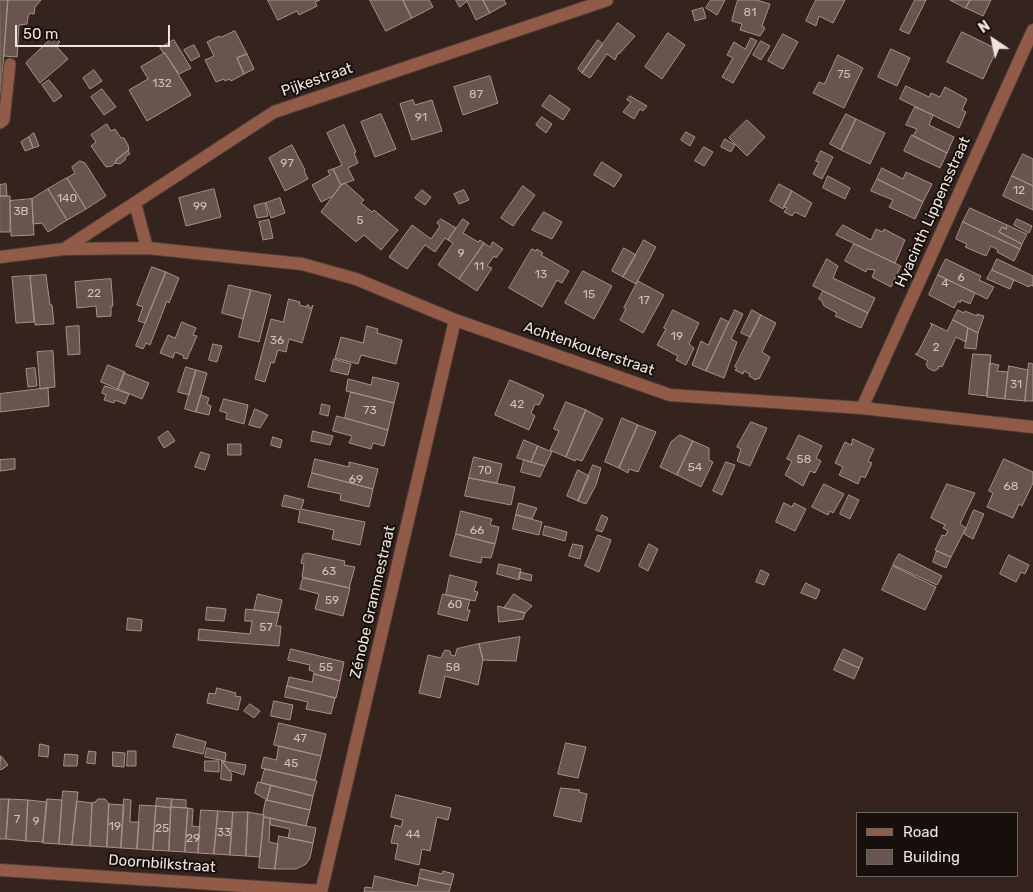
<!DOCTYPE html>
<meta charset="utf-8">
<style>
body{margin:0}
#map{position:relative;width:1033px;height:892px;overflow:hidden;background:#35231d;font-family:Rubik,sans-serif}
canvas{display:block}
.legend{position:absolute;left:856px;top:812px;width:162px;height:65px;box-sizing:border-box;background:#160f0c;border:1px solid #6d6460;margin:0;padding:6px 9px;list-style:none;font-size:15px;color:#efe3df}
.legend li{display:flex;align-items:center;gap:10px;height:25px}
.legend b{width:25px;border:1px solid #6d6460}
.north{position:absolute;left:968px;top:15px;width:50px;height:50px;-webkit-text-stroke:4px #160f0c;paint-order:stroke;rotate:326deg;font-size:14px;font-weight:700;line-height:20px;text-align:center;color:#efe3df}
.north::after{content:'';display:block;margin:auto;width:18px;height:22px;background:#efe3df;clip-path:polygon(50% 0,100% 100%,50% 72%,0 100%)}
.scale{position:absolute;left:15px;top:25px;width:155px;height:22px;box-sizing:border-box;border:2px solid #efe3df;border-top:0;padding-left:6px;font-size:15px;line-height:18px;white-space:nowrap;color:#efe3df;-webkit-text-stroke:4px #160f0c;paint-order:stroke}
</style>
<div id="map">
<canvas width="1033" height="892"></canvas>
<ul class="legend">
<li><b style="height:6px;background:#915b47"></b>Road</li>
<li><b style="height:14px;background:#69554e"></b>Building</li>
</ul>
<div class="north">N</div>
<div class="scale">50 m</div>
</div>
<script>
const context = document.querySelector('canvas').getContext('2d');
context.lineJoin = 'round';
function fillPath(path, color) { context.fillStyle = color; context.fill(path, 'evenodd'); }
function trace(path, color, width, dash) { context.strokeStyle = color; context.lineWidth = width; context.lineCap = dash ? 'butt' : 'round'; context.setLineDash(dash || []); context.stroke(path); }
function drawText(font, color, halo, rows, align = 'center') {
  context.font = font + ' Rubik,sans-serif'; context.lineWidth = 4; context.setLineDash([]); context.textBaseline = 'middle'; context.strokeStyle = halo; context.fillStyle = color; for (const [text, x, y, turn = 0] of rows) {
    context.save(); context.translate(x, y); context.rotate((+turn || 0) * Math.PI / 180); context.textAlign = isNaN(turn) ? turn : align; if (halo) context.strokeText(text, 0, 0); context.fillText(text, 0, 0); context.restore();
  }
}
const building = new Path2D(`
 M 0,0 L 8,0 L 0,105 Z
 M 8,0 L 41,0 L 35,7 L 34,14 L 30,13 L 28,17 L 27,24 L 19,25 L 17,57 L 4,56 Z
 M 268,0 L 320,0 L 315,2 L 317,6 L 299,15 L 297,11 L 278,20 Z
 M 370,0 L 403,0 L 412,18 L 386,31 Z
 M 403,0 L 429,0 L 433,7 L 412,18 Z
 M 456,0 L 483,0 L 490,13 L 476,20 L 467,1 L 460,7 Z
 M 483,0 L 504,0 L 506,4 L 490,13 Z
 M 711,0 L 725,0 L 717,15 L 706,8 Z
 M 738,0 L 756,0 L 770,4 L 762,26 L 765,28 L 760,36 L 740,30 L 742,24 L 732,21 Z
 M 816,0 L 845,0 L 833,23 L 819,16 L 816,26 L 806,21 Z
 M 915,0 L 926,0 L 909,34 L 900,30 Z
 M 950,0 L 970,0 L 966,8 Z
 M 970,0 L 991,0 L 983,16 L 966,8 Z
 M 703,8 L 706,18 L 695,21 L 692,11 Z
 M 618,23 L 635,36 L 619,54 L 618,53 L 615,60 L 607,54 L 590,78 L 582,73 Z
 M 235,31 L 247,54 L 237,58 L 244,74 L 231,81 L 229,79 L 225,81 L 224,79 L 216,82 L 205,60 L 214,56 L 207,42 L 219,36 L 221,37 Z
 M 962,32 L 997,49 L 983,79 L 947,62 Z
 M 668,33 L 685,45 L 662,79 L 645,67 Z
 M 783,34 L 798,42 L 783,69 L 768,61 Z
 M 54,36 L 60,42 L 56,46 L 68,59 L 40,83 L 26,63 Z
 M 751,38 L 757,41 L 733,83 L 722,77 L 733,58 L 727,55 L 734,42 L 745,49 Z
 M 174,40 L 191,68 L 179,74 L 165,53 L 164,54 L 160,48 Z
 M 598,40 L 603,44 L 582,73 L 578,69 Z
 M 761,41 L 770,46 L 761,60 L 753,55 Z
 M 194,45 L 200,56 L 191,61 L 184,50 Z
 M 891,49 L 910,58 L 897,86 L 878,77 Z
 M 165,53 L 191,95 L 147,121 L 129,90 L 148,79 L 141,67 Z
 M 247,54 L 254,69 L 244,74 L 237,58 Z
 M 838,55 L 863,68 L 844,108 L 813,93 L 819,82 L 824,84 Z
 M 94,70 L 102,81 L 90,89 L 83,78 Z
 M 490,76 L 498,103 L 463,115 L 454,87 Z
 M 49,80 L 62,96 L 54,102 L 42,85 Z
 M 906,86 L 929,97 L 931,93 L 940,97 L 945,87 L 967,99 L 962,110 L 966,112 L 959,128 L 900,99 Z
 M 102,89 L 116,107 L 104,115 L 91,97 Z
 M 550,95 L 570,109 L 563,120 L 542,106 Z
 M 630,96 L 647,106 L 643,111 L 640,109 L 634,119 L 623,112 L 631,102 L 627,100 Z
 M 413,100 L 415,105 L 432,100 L 442,131 L 412,140 L 400,104 Z
 M 915,107 L 933,115 L 929,125 L 954,137 L 947,153 L 913,136 L 917,129 L 906,125 Z
 M 381,114 L 396,149 L 375,157 L 361,122 Z
 M 846,114 L 856,119 L 841,150 L 830,144 Z
 M 542,117 L 552,124 L 546,133 L 536,125 Z
 M 856,119 L 885,133 L 870,164 L 841,150 Z
 M 747,120 L 765,137 L 747,156 L 729,138 Z
 M 107,124 L 111,131 L 115,129 L 121,138 L 124,138 L 128,145 L 129,150 L 116,160 L 115,163 L 112,166 L 106,167 L 91,146 L 96,142 L 91,135 Z
 M 344,125 L 356,152 L 354,153 L 358,163 L 348,168 L 354,180 L 341,185 L 333,169 L 342,165 L 327,133 Z
 M 686,132 L 695,137 L 690,146 L 681,140 Z
 M 34,133 L 39,146 L 33,148 L 29,137 Z
 M 912,135 L 947,153 L 940,168 L 904,151 Z
 M 29,137 L 33,148 L 25,151 L 21,142 Z
 M 725,139 L 735,145 L 731,152 L 721,147 Z
 M 292,145 L 305,170 L 304,171 L 308,179 L 285,191 L 269,158 Z
 M 704,147 L 713,152 L 704,166 L 695,161 Z
 M 128,151 L 130,154 L 126,156 L 125,160 L 120,164 L 115,163 L 116,160 Z
 M 821,151 L 833,157 L 822,179 L 813,174 L 819,162 L 816,161 Z
 M 1023,154 L 1033,159 L 1033,186 L 1012,176 Z
 M 80,161 L 85,163 L 106,196 L 86,209 L 67,178 L 75,173 L 72,167 Z
 M 602,162 L 622,175 L 614,187 L 594,175 Z
 M 882,168 L 903,179 L 906,172 L 932,184 L 923,202 L 877,179 Z
 M 333,169 L 341,185 L 333,196 L 321,202 L 312,185 L 330,175 L 328,171 Z
 M 828,176 L 850,188 L 845,199 L 823,188 Z
 M 1012,176 L 1033,186 L 1033,210 L 1003,196 Z
 M 67,178 L 86,209 L 67,220 L 48,189 Z
 M 877,179 L 923,202 L 915,219 L 889,207 L 893,200 L 871,191 Z
 M 345,183 L 364,200 L 361,203 L 372,212 L 374,210 L 398,230 L 381,250 L 364,235 L 356,242 L 321,212 L 341,185 Z
 M 6,184 L 7,196 L 0,196 L 0,185 Z
 M 779,184 L 792,191 L 783,209 L 770,201 Z
 M 523,186 L 535,195 L 513,226 L 501,218 Z
 M 48,189 L 67,220 L 48,232 L 42,223 L 33,224 L 32,199 Z
 M 214,189 L 221,217 L 186,226 L 179,198 Z
 M 422,190 L 431,197 L 425,205 L 415,198 Z
 M 464,190 L 469,200 L 459,204 L 454,194 Z
 M 792,191 L 812,203 L 805,217 L 795,212 L 792,216 L 784,212 L 787,208 L 784,207 Z
 M 0,196 L 10,196 L 10,232 L 0,232 Z
 M 280,198 L 285,213 L 271,218 L 266,203 Z
 M 32,199 L 34,235 L 11,236 L 10,201 Z
 M 265,203 L 268,216 L 257,218 L 254,206 Z
 M 970,208 L 1007,225 L 1006,229 L 1002,227 L 999,232 L 1022,244 L 1020,249 L 963,222 Z
 M 544,212 L 562,222 L 552,239 L 532,230 Z
 M 441,219 L 456,228 L 448,240 L 445,238 L 435,252 L 425,245 L 407,269 L 389,257 L 412,225 L 431,239 L 440,226 L 437,223 Z
 M 463,219 L 469,223 L 463,233 L 478,242 L 480,240 L 484,243 L 459,279 L 438,265 L 453,243 L 448,240 Z
 M 1017,219 L 1032,226 L 1029,233 L 1014,225 Z
 M 269,220 L 273,238 L 263,240 L 259,222 Z
 M 963,222 L 1020,249 L 1014,261 L 997,252 L 998,250 L 991,246 L 986,256 L 965,247 L 967,244 L 956,239 Z
 M 843,225 L 871,240 L 876,229 L 883,232 L 884,229 L 905,240 L 895,263 L 836,235 Z
 M 1007,225 L 1027,234 L 1022,244 L 999,232 L 1002,227 L 1006,229 Z
 M 644,240 L 656,247 L 636,284 L 623,277 Z
 M 493,242 L 503,249 L 496,258 L 494,256 L 487,266 L 492,268 L 477,291 L 459,279 L 484,243 L 490,247 Z
 M 854,244 L 901,266 L 891,287 L 872,277 L 875,270 L 867,269 L 866,272 L 845,261 Z
 M 624,248 L 636,255 L 623,277 L 612,271 Z
 M 532,249 L 536,251 L 537,249 L 543,253 L 541,255 L 569,271 L 562,283 L 557,280 L 542,307 L 509,288 Z
 M 827,259 L 838,266 L 833,278 L 875,298 L 868,313 L 813,286 Z
 M 946,259 L 981,276 L 979,280 L 994,287 L 987,299 L 938,275 Z
 M 997,259 L 1033,276 L 1033,286 L 1030,285 L 1029,287 L 992,270 Z
 M 152,267 L 166,272 L 145,323 L 138,321 L 143,307 L 137,305 Z
 M 992,270 L 1014,280 L 1010,289 L 987,279 Z
 M 583,271 L 612,286 L 594,319 L 565,303 Z
 M 166,272 L 179,278 L 169,303 L 167,301 L 150,345 L 146,343 L 143,349 L 136,346 Z
 M 46,275 L 50,305 L 52,305 L 54,324 L 35,325 L 30,276 Z
 M 938,275 L 975,293 L 970,304 L 961,300 L 960,303 L 958,301 L 954,308 L 929,295 Z
 M 30,276 L 34,322 L 16,323 L 12,277 Z
 M 111,279 L 113,306 L 111,306 L 111,316 L 97,317 L 96,306 L 77,308 L 75,282 Z
 M 638,281 L 664,295 L 643,333 L 620,320 L 626,309 L 624,308 Z
 M 229,285 L 251,290 L 243,319 L 222,313 Z
 M 251,290 L 271,295 L 259,342 L 239,337 Z
 M 823,291 L 868,313 L 861,328 L 835,316 L 837,313 L 824,306 L 822,301 L 819,299 Z
 M 289,299 L 300,302 L 299,305 L 307,307 L 307,305 L 309,305 L 309,308 L 310,309 L 313,305 L 302,343 L 289,339 L 286,352 L 278,350 L 274,363 L 271,362 L 265,382 L 255,379 L 271,319 L 283,322 Z
 M 673,310 L 699,323 L 689,344 L 694,348 L 686,365 L 676,360 L 678,356 L 657,345 L 666,329 L 664,328 Z
 M 735,310 L 743,314 L 731,339 L 737,342 L 724,378 L 706,371 Z
 M 752,310 L 761,315 L 750,337 L 741,333 Z
 M 958,310 L 964,313 L 965,311 L 977,316 L 977,314 L 984,316 L 978,333 L 953,320 Z
 M 761,315 L 776,323 L 762,352 L 770,357 L 759,379 L 757,378 L 756,380 L 749,376 L 750,374 L 744,371 L 743,374 L 735,370 L 737,368 L 735,367 Z
 M 721,318 L 729,322 L 706,371 L 692,365 L 701,341 L 708,345 Z
 M 953,320 L 968,328 L 966,342 L 956,337 L 942,367 L 939,366 L 938,369 L 934,371 L 928,368 L 926,364 L 928,361 L 915,354 L 917,354 L 932,325 L 930,323 L 947,331 Z
 M 182,322 L 196,328 L 193,335 L 197,336 L 187,359 L 183,358 L 184,356 L 175,352 L 173,358 L 160,353 L 168,335 L 175,338 Z
 M 79,326 L 80,354 L 68,355 L 66,327 Z
 M 367,326 L 378,329 L 377,333 L 402,340 L 396,364 L 361,355 L 358,364 L 335,358 L 341,337 L 363,343 Z
 M 968,328 L 978,333 L 976,349 L 965,348 Z
 M 213,344 L 222,346 L 217,362 L 209,360 Z
 M 53,351 L 55,387 L 40,389 L 37,352 Z
 M 973,354 L 991,355 L 987,396 L 969,394 Z
 M 334,359 L 351,364 L 348,375 L 331,371 Z
 M 990,363 L 999,365 L 997,371 L 1008,372 L 1005,399 L 987,397 Z
 M 1029,363 L 1033,364 L 1033,401 L 1025,401 Z
 M 108,365 L 125,372 L 118,389 L 101,382 Z
 M 1009,366 L 1028,370 L 1025,401 L 1005,399 Z
 M 186,367 L 196,370 L 189,395 L 178,392 Z
 M 35,368 L 37,386 L 28,387 L 26,369 Z
 M 196,370 L 207,373 L 196,412 L 185,409 Z
 M 124,373 L 149,383 L 142,399 L 118,389 Z
 M 373,377 L 399,383 L 394,403 L 346,391 L 348,379 L 371,385 Z
 M 510,380 L 544,395 L 539,405 L 535,404 L 531,413 L 535,416 L 529,430 L 495,415 Z
 M 105,386 L 129,394 L 125,404 L 115,400 L 114,403 L 104,400 L 106,395 L 102,393 Z
 M 48,388 L 49,406 L 0,412 L 0,394 Z
 M 351,392 L 394,403 L 388,430 L 345,418 Z
 M 201,395 L 209,398 L 207,404 L 211,406 L 209,415 L 196,412 Z
 M 224,399 L 248,405 L 244,424 L 226,419 L 227,413 L 220,411 Z
 M 566,402 L 586,410 L 566,457 L 550,450 L 559,431 L 554,429 Z
 M 322,404 L 330,406 L 328,416 L 320,414 Z
 M 255,409 L 268,415 L 260,428 L 249,425 Z
 M 586,410 L 603,419 L 582,461 L 576,459 L 575,461 L 566,457 Z
 M 337,416 L 388,430 L 384,446 L 373,443 L 371,449 L 349,443 L 352,436 L 333,431 Z
 M 622,418 L 638,425 L 619,468 L 605,462 Z
 M 751,422 L 767,428 L 750,466 L 737,461 L 741,449 L 737,447 Z
 M 638,425 L 656,432 L 638,472 L 629,469 L 628,473 L 619,468 Z
 M 168,431 L 175,441 L 164,448 L 158,438 Z
 M 313,431 L 333,436 L 330,445 L 311,441 Z
 M 680,435 L 693,441 L 677,475 L 660,467 L 671,442 Z
 M 799,435 L 822,446 L 816,458 L 821,461 L 815,473 L 810,471 L 803,486 L 785,475 L 792,461 L 787,459 Z
 M 273,437 L 282,440 L 280,448 L 271,445 Z
 M 853,439 L 874,449 L 868,461 L 872,463 L 865,478 L 861,476 L 858,484 L 839,475 L 843,467 L 835,463 L 845,442 L 851,445 Z
 M 524,440 L 538,446 L 531,462 L 517,458 Z
 M 693,441 L 709,448 L 709,460 L 713,462 L 701,487 L 677,475 Z
 M 228,444 L 241,444 L 241,455 L 228,455 Z
 M 538,446 L 552,452 L 545,466 L 531,462 Z
 M 201,452 L 210,455 L 205,470 L 195,467 Z
 M 474,457 L 502,464 L 497,483 L 469,478 Z
 M 15,459 L 15,469 L 0,471 L 0,460 Z
 M 315,459 L 349,467 L 349,462 L 378,469 L 373,489 L 312,473 Z
 M 1004,459 L 1033,472 L 1033,483 L 1022,506 L 1019,504 L 1013,518 L 987,507 L 993,493 L 989,491 Z
 M 524,460 L 545,466 L 540,477 L 521,472 Z
 M 726,462 L 735,465 L 722,495 L 713,491 Z
 M 593,465 L 601,468 L 596,485 L 586,504 L 578,501 Z
 M 578,470 L 589,476 L 578,501 L 567,496 Z
 M 312,473 L 373,489 L 369,507 L 340,500 L 341,494 L 308,487 Z
 M 469,478 L 515,487 L 511,505 L 465,496 Z
 M 824,484 L 844,494 L 833,513 L 830,511 L 828,515 L 812,507 Z
 M 947,484 L 975,493 L 960,524 L 966,528 L 951,557 L 935,550 L 942,535 L 945,536 L 948,531 L 943,528 L 945,525 L 931,518 Z
 M 285,495 L 304,500 L 301,509 L 365,522 L 360,545 L 332,539 L 334,530 L 298,522 L 300,510 L 282,506 Z
 M 849,495 L 859,500 L 850,519 L 840,514 Z
 M 519,503 L 537,508 L 532,519 L 516,515 Z
 M 784,503 L 792,507 L 794,503 L 806,509 L 795,531 L 776,522 Z
 M 974,510 L 984,514 L 973,539 L 964,534 Z
 M 461,511 L 492,519 L 490,525 L 499,527 L 495,544 L 456,534 Z
 M 516,515 L 542,522 L 539,535 L 513,529 Z
 M 602,515 L 608,518 L 602,532 L 596,530 Z
 M 545,526 L 567,532 L 565,541 L 543,535 Z
 M 456,534 L 495,544 L 491,558 L 482,557 L 481,563 L 450,556 Z
 M 598,535 L 611,540 L 599,572 L 585,566 Z
 M 573,544 L 583,546 L 580,559 L 569,556 Z
 M 649,544 L 658,549 L 648,571 L 639,566 Z
 M 937,551 L 951,557 L 946,568 L 933,562 Z
 M 307,553 L 345,561 L 344,565 L 355,567 L 349,588 L 302,577 L 304,564 L 301,563 L 303,555 Z
 M 899,554 L 942,576 L 937,585 L 893,565 Z
 M 1009,555 L 1029,565 L 1025,574 L 1021,572 L 1016,582 L 1000,574 Z
 M 499,564 L 521,569 L 519,580 L 497,574 Z
 M 893,566 L 936,587 L 925,610 L 882,590 Z
 M 761,570 L 769,574 L 764,585 L 756,582 Z
 M 520,572 L 532,575 L 531,581 L 519,578 Z
 M 450,575 L 477,582 L 474,591 L 478,592 L 475,601 L 446,595 Z
 M 303,578 L 350,588 L 343,616 L 315,609 L 319,594 L 300,589 Z
 M 806,583 L 820,590 L 816,599 L 801,593 Z
 M 258,594 L 282,600 L 279,613 L 254,610 Z
 M 443,594 L 470,600 L 467,610 L 470,610 L 467,621 L 438,614 Z
 M 514,594 L 532,606 L 525,613 L 504,608 Z
 M 498,606 L 525,613 L 523,619 L 499,622 Z
 M 207,607 L 226,609 L 224,621 L 206,620 Z
 M 246,609 L 279,613 L 276,626 L 281,626 L 279,646 L 198,640 L 199,629 L 250,634 L 252,621 L 245,621 Z
 M 128,618 L 142,620 L 141,631 L 127,630 Z
 M 520,637 L 516,661 L 483,660 L 479,644 Z
 M 479,644 L 483,660 L 478,685 L 445,676 L 440,698 L 419,693 L 428,655 L 441,658 L 443,653 L 445,650 L 450,651 L 451,655 L 455,656 L 457,649 Z
 M 291,649 L 344,662 L 340,681 L 314,674 L 314,672 L 309,670 L 310,665 L 288,660 Z
 M 844,649 L 863,658 L 859,668 L 839,659 Z
 M 839,659 L 859,668 L 854,679 L 834,670 Z
 M 314,674 L 340,681 L 336,698 L 287,686 L 289,677 L 312,682 Z
 M 287,686 L 335,698 L 331,714 L 306,709 L 308,702 L 285,697 Z
 M 217,688 L 236,693 L 235,696 L 241,697 L 238,710 L 207,703 L 209,693 L 215,694 Z
 M 274,701 L 293,705 L 290,720 L 271,716 Z
 M 250,704 L 260,711 L 254,718 L 244,711 Z
 M 279,723 L 326,734 L 321,756 L 274,745 Z
 M 177,734 L 206,742 L 203,754 L 173,747 Z
 M 566,743 L 586,747 L 578,778 L 558,774 Z
 M 40,744 L 49,746 L 48,757 L 39,756 Z
 M 279,746 L 321,756 L 315,780 L 261,768 L 264,757 L 276,760 Z
 M 207,748 L 226,753 L 225,761 L 205,757 Z
 M 89,751 L 96,752 L 95,764 L 87,763 Z
 M 128,751 L 136,751 L 136,766 L 127,766 Z
 M 113,752 L 125,753 L 124,767 L 113,766 Z
 M 65,754 L 78,755 L 77,766 L 64,766 Z
 M 1,756 L 8,765 L 1,770 L 0,769 Z
 M 205,761 L 219,761 L 219,772 L 205,771 Z
 M 222,761 L 246,765 L 244,775 L 229,770 Z
 M 222,761 L 232,774 L 231,781 L 221,779 Z
 M 265,769 L 317,781 L 313,796 L 261,783 Z
 M 258,782 L 271,785 L 267,800 L 255,793 Z
 M 271,785 L 313,796 L 310,810 L 267,800 Z
 M 561,788 L 580,790 L 579,792 L 587,794 L 581,822 L 554,816 Z
 M 63,791 L 78,792 L 72,845 L 59,844 Z
 M 396,795 L 451,808 L 448,820 L 437,817 L 430,851 L 422,849 L 419,865 L 395,859 L 398,844 L 391,843 L 395,825 L 401,827 L 403,820 L 391,817 Z
 M 157,798 L 172,799 L 171,808 L 156,806 Z
 M 0,799 L 9,799 L 6,839 L 0,839 Z
 M 9,799 L 28,800 L 26,841 L 6,839 Z
 M 47,799 L 62,800 L 59,844 L 43,843 Z
 M 98,799 L 105,799 L 109,804 L 107,847 L 90,846 L 92,803 L 95,802 Z
 M 124,799 L 131,800 L 130,822 L 139,822 L 137,849 L 121,848 Z
 M 172,799 L 186,800 L 186,808 L 171,807 Z
 M 28,800 L 47,802 L 43,842 L 26,841 Z
 M 266,800 L 310,810 L 306,826 L 264,817 L 263,814 Z
 M 77,801 L 92,803 L 90,846 L 72,845 Z
 M 109,804 L 124,805 L 121,848 L 107,847 Z
 M 140,805 L 156,806 L 153,850 L 137,849 Z
 M 156,806 L 171,808 L 169,851 L 153,850 Z
 M 171,807 L 188,808 L 185,852 L 169,851 Z
 M 188,808 L 193,809 L 192,826 L 200,827 L 198,853 L 185,852 Z
 M 201,810 L 218,811 L 214,854 L 198,853 Z
 M 218,811 L 233,812 L 230,855 L 214,854 Z
 M 233,812 L 248,812 L 246,856 L 230,855 Z
 M 248,812 L 264,815 L 260,857 L 246,856 Z
 M 264,817 L 270,818 L 269,842 L 278,844 L 275,869 L 259,868 Z
 M 270,818 L 316,828 L 313,843 L 288,838 L 290,829 L 271,825 Z
 M 279,836 L 313,843 L 310,858 L 306,864 L 296,869 L 275,869 Z
 M 421,869 L 442,874 L 443,871 L 454,874 L 451,885 L 419,878 Z
 M 375,876 L 417,886 L 419,878 L 451,885 L 449,892 L 364,892 L 365,887 L 372,888 Z`);
fillPath(building, '#69554e');
trace(building, '#a79189', 1);
const lane = new Path2D(`
 M 0,123 L 4,120 L 10,64`);
const street = new Path2D(`
 M 135,203 L 147,248
 M 64,249 L 274,112 L 607,0
 M 0,257 L 64,249 L 147,248 L 302,264 L 356,279 L 455,320 L 670,395 L 862,408 L 1033,427
 M 862,408 L 1033,30
 M 0,870 L 321,891
 M 321,892 L 455,320`);
trace(lane, '#4f3e38', 13);
trace(street, '#4f3e38', 14);
trace(lane, '#915b47', 11);
trace(street, '#915b47', 12);
drawText('12px', '#cec0bb', null, [
 ["81",750,13],
 ["75",844,75],
 ["132",162,84],
 ["87",476,95],
 ["91",421,118],
 ["97",287,164],
 ["12",1019,191],
 ["140",67,199],
 ["99",200,207],
 ["3B",21,212],
 ["5",360,221],
 ["9",461,254],
 ["11",479,267],
 ["13",541,275],
 ["6",961,278],
 ["4",945,284],
 ["22",94,294],
 ["15",589,295],
 ["17",644,301],
 ["19",677,337],
 ["36",277,341],
 ["2",936,348],
 ["31",1016,385],
 ["42",517,405],
 ["73",370,411],
 ["58",804,460],
 ["54",695,468],
 ["70",485,471],
 ["69",356,480],
 ["68",1011,487],
 ["66",477,531],
 ["63",329,572],
 ["59",332,601],
 ["60",455,605],
 ["57",266,628],
 ["55",326,668],
 ["58",453,668],
 ["47",300,739],
 ["45",291,764],
 ["7",17,820],
 ["9",36,822],
 ["19",115,827],
 ["25",162,829],
 ["33",224,833],
 ["44",413,835],
 ["29",193,839]
]);
drawText('15px', '#efe3df', '#160f0c', [
 ["Pijkestraat",317,80,-19],
 ["Hyacinth Lippensstraat",933,212,-66],
 ["Achtenkouterstraat",589,349,19],
 ["Zénobe Grammestraat",373,602,-77],
 ["Doornbilkstraat",162,864,4]
]);
</script>
